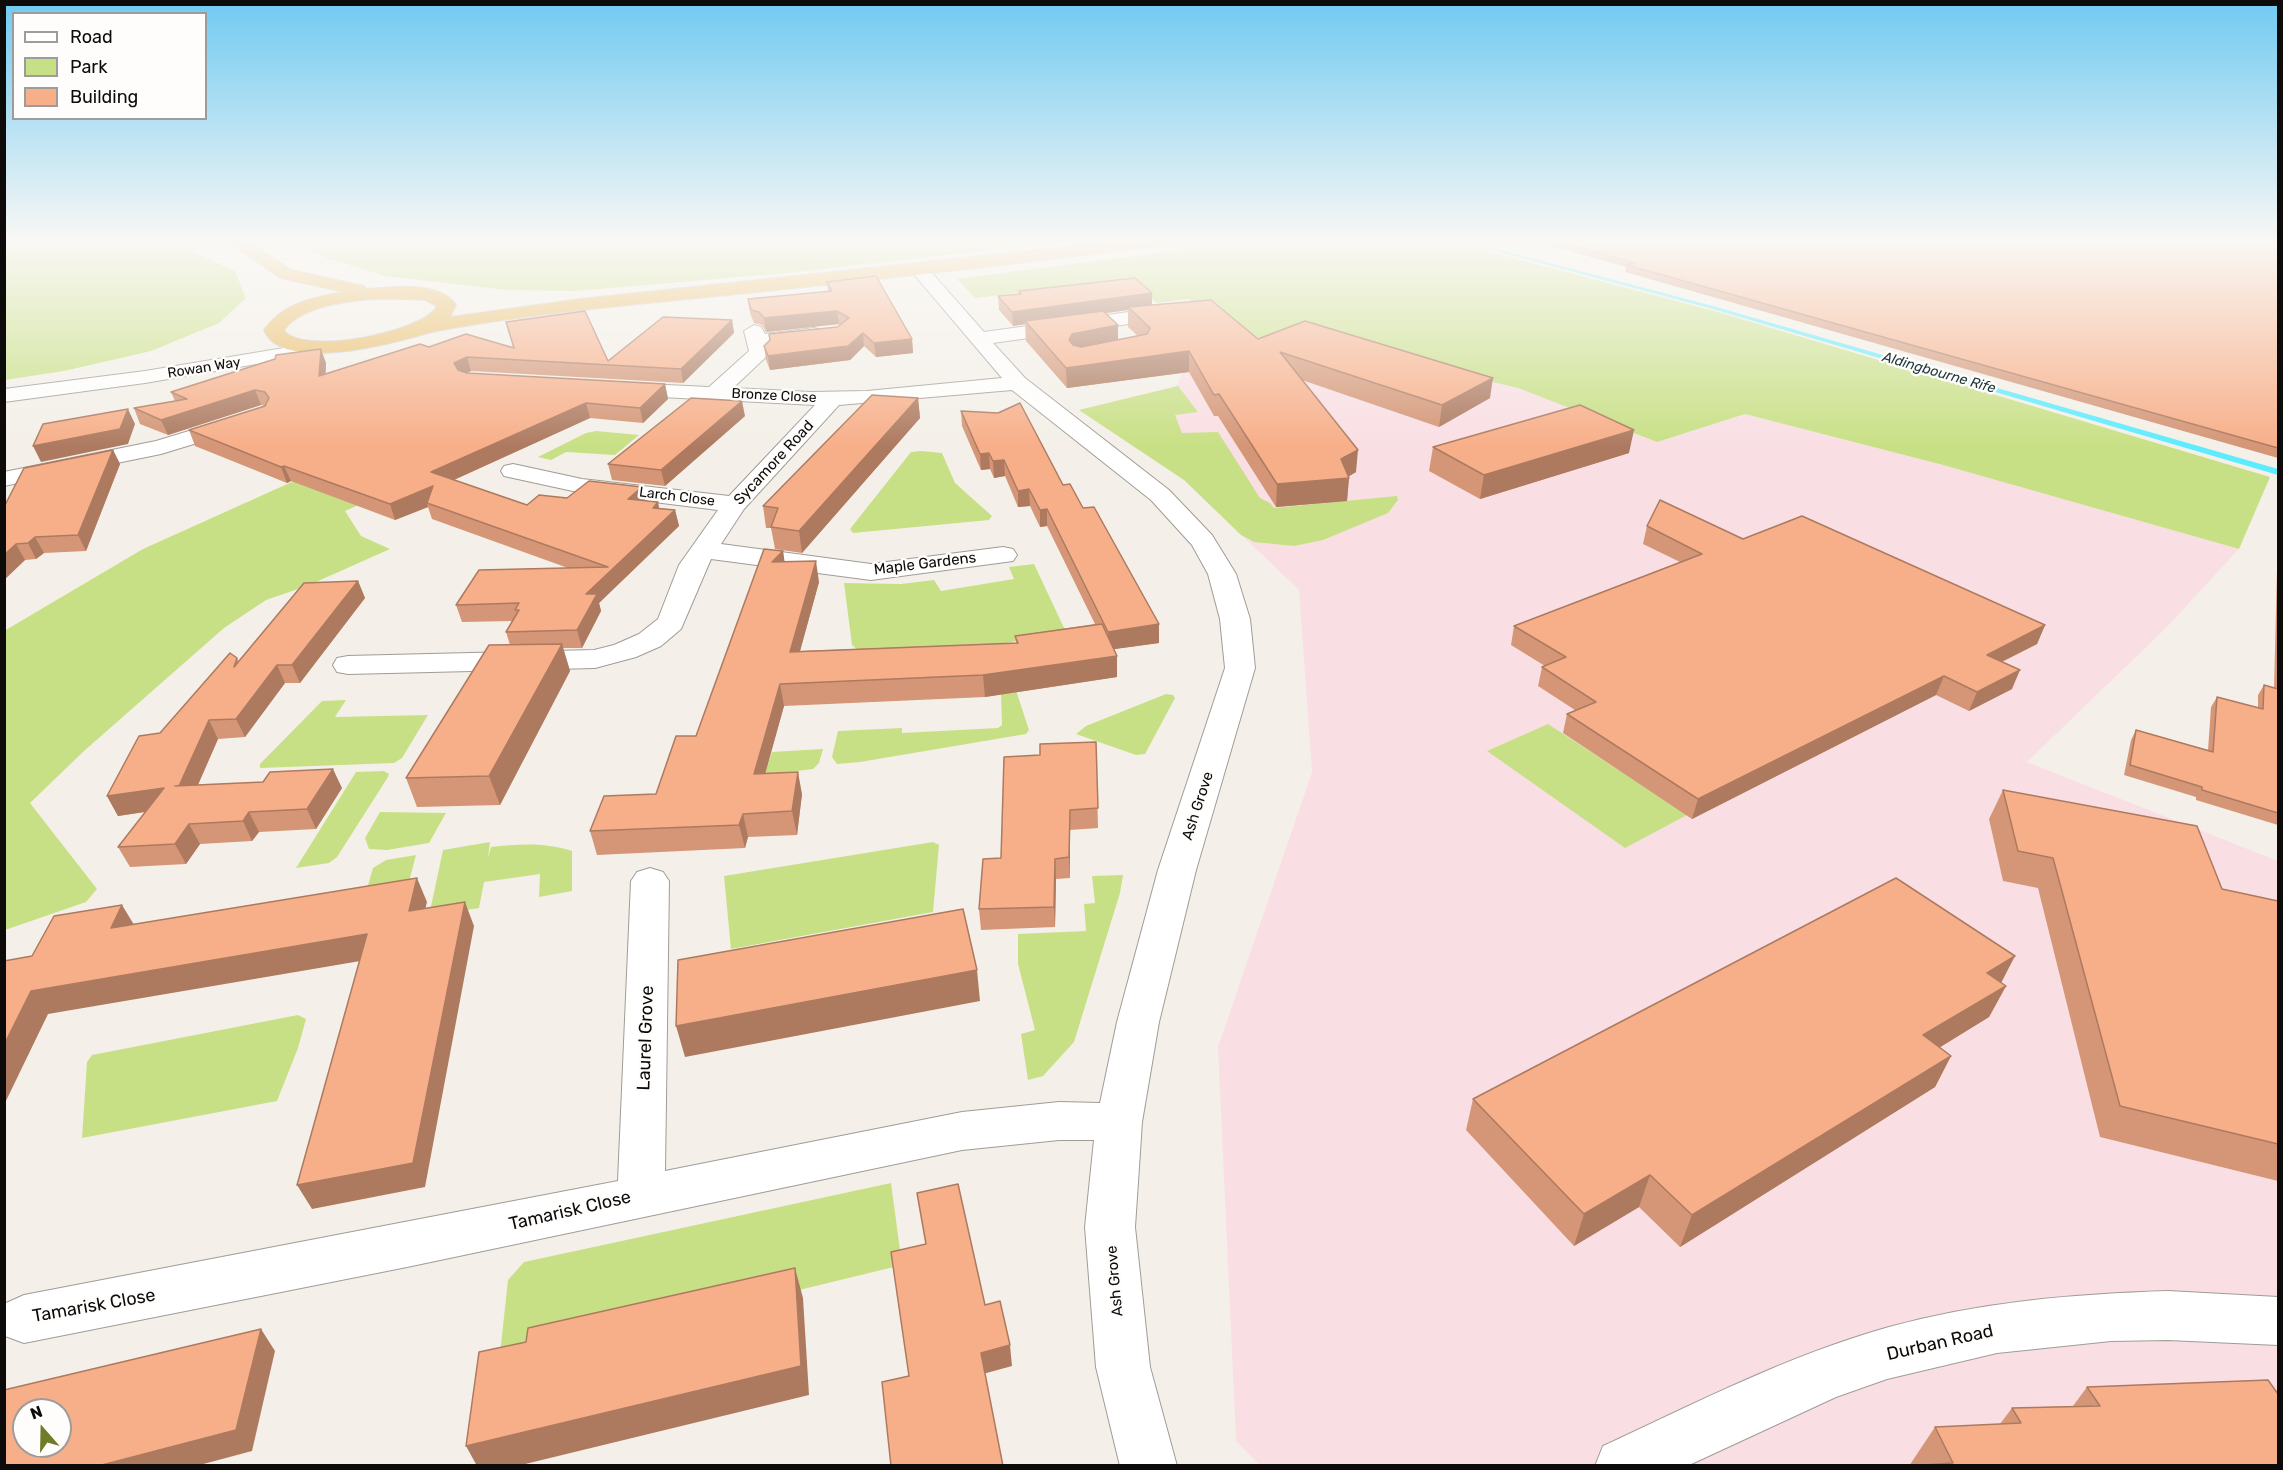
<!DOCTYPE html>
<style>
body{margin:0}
#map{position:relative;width:2283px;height:1470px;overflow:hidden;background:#f4f0e9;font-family:Rubik,sans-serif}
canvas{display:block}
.frame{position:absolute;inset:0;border:6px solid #0c0b09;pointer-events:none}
.legend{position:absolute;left:12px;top:12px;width:195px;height:108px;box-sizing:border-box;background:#fffdfb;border:2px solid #9e9c9a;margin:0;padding:8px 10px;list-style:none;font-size:18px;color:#0c0b09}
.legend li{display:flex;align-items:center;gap:12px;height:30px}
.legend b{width:30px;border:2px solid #9e9c9a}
.north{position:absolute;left:12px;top:1398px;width:60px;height:60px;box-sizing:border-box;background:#fffdfb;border:2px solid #9e9c9a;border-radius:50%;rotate:340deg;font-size:16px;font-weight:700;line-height:24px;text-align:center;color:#0c0b09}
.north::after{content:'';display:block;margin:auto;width:21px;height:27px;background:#707c28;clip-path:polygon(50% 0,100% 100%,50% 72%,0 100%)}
</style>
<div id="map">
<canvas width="2283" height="1470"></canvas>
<div class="frame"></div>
<ul class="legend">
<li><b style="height:8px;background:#fff"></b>Road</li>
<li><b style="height:16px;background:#c8e085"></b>Park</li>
<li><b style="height:16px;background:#f7af89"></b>Building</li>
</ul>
<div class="north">N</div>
</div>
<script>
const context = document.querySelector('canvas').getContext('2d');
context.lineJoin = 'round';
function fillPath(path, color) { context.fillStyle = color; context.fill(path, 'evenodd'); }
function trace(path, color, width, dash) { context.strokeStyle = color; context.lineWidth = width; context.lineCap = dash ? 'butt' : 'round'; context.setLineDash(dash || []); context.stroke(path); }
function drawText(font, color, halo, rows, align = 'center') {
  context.font = font + ' Rubik,sans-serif'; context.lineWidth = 5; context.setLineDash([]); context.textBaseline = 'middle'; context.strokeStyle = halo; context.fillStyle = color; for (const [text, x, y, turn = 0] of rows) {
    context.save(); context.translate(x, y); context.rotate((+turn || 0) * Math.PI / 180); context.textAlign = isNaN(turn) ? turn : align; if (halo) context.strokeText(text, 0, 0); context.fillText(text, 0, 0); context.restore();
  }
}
fillPath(new Path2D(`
 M 1291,335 L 1518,388 L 1657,442 L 1745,414 L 1943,465 L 2239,549 L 2167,627 L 2027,762 L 2278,861 L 2278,1465 L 1260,1465 L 1236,1441 L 1218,1047 L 1312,772 L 1299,590 L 1184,480 L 1079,410 L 1177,386 L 1185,364 Z`), '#f9dfe4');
fillPath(new Path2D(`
 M 5,241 L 169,241 L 235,271 L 246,298 L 219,323 L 151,351 L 64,371 L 5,380 Z
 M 291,241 L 1069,241 L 788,273 L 574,291 L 506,290 L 385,276 L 326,258 Z
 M 1248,241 L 1443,241 L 1483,250 L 1718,312 L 2270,477 L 2239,549 L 1943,465 L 1745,414 L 1657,442 L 1518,388 L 1291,335 L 1241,339 L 1189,299 L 1157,303 L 1133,285 L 1101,283 L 975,298 L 957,279 Z
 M 1178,386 L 1198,412 L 1175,415 L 1182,433 L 1218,432 L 1260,498 L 1270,503 L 1274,508 L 1397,496 L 1398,500 L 1388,513 L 1323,540 L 1294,546 L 1254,542 L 1241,535 L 1184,480 L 1079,410 Z
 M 596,431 L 639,435 L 615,455 L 566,452 L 551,460 L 538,457 L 586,433 Z
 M 376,444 L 379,496 L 345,511 L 361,536 L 390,549 L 307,586 L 266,600 L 224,628 L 84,751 L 30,803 L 97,889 L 86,902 L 5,930 L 4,631 L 143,549 Z
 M 921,451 L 942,453 L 955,483 L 992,516 L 989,520 L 853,533 L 850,529 L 911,452 Z
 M 1034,564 L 1066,632 L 989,646 L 860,652 L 852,645 L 844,583 L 901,584 L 934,580 L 941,591 L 1014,579 L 1009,567 Z
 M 1000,666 L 1011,675 L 1029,730 L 1026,734 L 860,762 L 837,764 L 832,757 L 838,731 L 902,728 L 902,733 L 998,728 L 1002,725 Z
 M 1166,694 L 1173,695 L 1175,698 L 1145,754 L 1136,755 L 1076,734 L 1086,726 Z
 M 346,700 L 335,717 L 428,715 L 402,758 L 394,763 L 260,768 L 260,764 L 322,701 Z
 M 1548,724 L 1687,815 L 1625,848 L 1487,751 Z
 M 823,749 L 819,763 L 813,769 L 764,775 L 772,752 Z
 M 384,771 L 389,774 L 388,777 L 337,857 L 329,863 L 296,868 L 356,772 Z
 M 380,812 L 446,813 L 429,843 L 387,850 L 369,849 L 365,838 Z
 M 490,842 L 488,858 L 491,847 C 519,844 544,842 572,851 L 572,891 L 539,897 L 540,874 L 484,882 L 479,908 L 429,916 L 443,850 Z
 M 933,842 L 939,845 L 933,912 L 731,949 L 724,876 Z
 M 416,855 L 399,920 L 356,927 L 373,868 L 386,860 Z
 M 1123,875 L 1120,893 L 1074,1042 L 1043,1076 L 1028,1080 L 1021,1034 L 1035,1030 L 1018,964 L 1018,934 L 1086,931 L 1084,904 L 1095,903 L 1092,876 Z
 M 298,1015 L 306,1019 L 298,1048 L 277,1101 L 82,1138 L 87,1062 L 92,1055 Z
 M 891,1183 L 902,1265 L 499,1363 L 508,1280 L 524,1262 Z`), '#c8e085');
fillPath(new Path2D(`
 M 1457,241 L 1467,241 L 1713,306 L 2278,469 L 2278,475 L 1709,308 Z`), '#5decfe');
const street = new Path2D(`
 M 918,263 L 924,264 L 984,332 L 1172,306 L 1179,308 L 1181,312 L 1179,316 L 1172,318 L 993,343 L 1025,378 L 1169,490 L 1212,535 L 1236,574 L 1250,619 L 1255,668 L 1196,870 L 1159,1022 L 1142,1122 L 1135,1227 L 1150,1367 L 1177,1466 L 1120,1466 L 1096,1367 L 1085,1227 L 1094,1140 L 1059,1140 L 962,1150 L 407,1267 L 24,1343 L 5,1336 L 4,1304 L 24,1295 L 618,1181 L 631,881 L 637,872 L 650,868 L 663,872 L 669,881 L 665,1171 L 962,1112 L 1059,1102 L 1100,1103 L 1117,1022 L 1158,870 L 1225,668 L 1220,619 L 1208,574 L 1192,545 L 1151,500 L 1012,390 L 839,405 L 744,509 L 721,544 L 871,564 L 1003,547 L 1013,549 L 1017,555 L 1013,561 L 871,580 L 711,559 L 681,629 L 661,646 L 636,657 L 595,668 L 348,674 L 337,672 L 333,665 L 337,658 L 348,656 L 594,650 L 614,645 L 639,634 L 658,619 L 679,565 L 718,510 L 582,493 L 504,476 L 501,471 L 504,466 L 513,464 L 582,479 L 729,496 L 815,405 L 623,395 L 615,394 L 612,389 L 615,384 L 623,383 L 709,387 L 749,351 L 744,331 L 754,325 L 761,327 L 765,334 L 814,328 L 821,330 L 824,334 L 821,338 L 814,340 L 768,346 L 770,352 L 767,356 L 733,388 L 810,392 L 867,391 L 1002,378 L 912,272 L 909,268 L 912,264 Z
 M 235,417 L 243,419 L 246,424 L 243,429 L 161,454 L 4,486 L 4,472 L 156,441 Z
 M 2168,1291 L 2278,1297 L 2278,1345 L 2168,1340 L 2111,1341 L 1997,1353 L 1887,1379 L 1836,1397 L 1687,1466 L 1595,1466 L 1603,1446 C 1696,1403 1789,1355 1889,1327 C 1980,1302 2073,1294 2168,1291 Z`);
const secondary = new Path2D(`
 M 320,342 L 327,344 L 330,348 L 327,352 L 145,383 L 4,402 L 4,389 L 145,371 Z`);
const highway = new Path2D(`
 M 227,241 L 247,241 L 292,270 L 364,286 L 367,289 C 392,287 439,280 456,305 L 450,317 L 580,299 L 1118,241 L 1169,241 L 1161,246 C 1037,261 912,276 787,289 C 684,300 580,308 477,324 C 461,327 443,329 428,333 C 394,343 282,374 264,330 C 283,303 313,297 344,292 L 280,278 ZM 404,299 L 425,300 L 437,306 C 423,333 301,356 284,330 C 305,301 371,298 404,299 Z`);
trace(street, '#a09c96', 2);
trace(secondary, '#a09c96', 2);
trace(highway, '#cecece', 2);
fillPath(street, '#fff');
fillPath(secondary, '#fff');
fillPath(highway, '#e9ba60');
fillPath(new Path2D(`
 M 1552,241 L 2278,241 L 2278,458 L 1625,272 L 1626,267 L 1551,246 Z
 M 827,282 L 912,339 L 913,353 L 876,357 L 864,346 L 850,360 L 770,370 L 766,360 L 764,346 L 837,327 L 840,325 L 839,324 L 766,332 L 762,325 L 754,323 L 750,313 L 748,299 L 828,291 Z
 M 1019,291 L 1152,305 L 1258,339 L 1490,398 L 1439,427 L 1302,380 L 1356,472 L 1349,476 L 1347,501 L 1276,507 L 1218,416 L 1214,416 L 1189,372 L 1067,388 L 1026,341 L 1025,324 L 1013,326 L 999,310 L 998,296 L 1019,294 ZM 1128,310 L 1128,327 L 1138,336 L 1118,340 L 1118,325 L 1105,313 Z
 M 732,320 L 734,333 L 683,383 L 471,371 L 467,373 L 665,384 L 668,399 L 643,423 L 590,418 L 454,480 L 527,505 L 567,498 L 645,501 L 659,508 L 675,510 L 679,526 L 599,603 L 601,611 L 582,648 L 563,648 L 570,671 L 500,805 L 417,807 L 406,778 L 510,645 L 506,632 L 513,621 L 462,622 L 456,605 L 568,568 L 432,519 L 428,507 L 395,520 L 291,481 L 287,483 L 195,446 L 189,430 L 265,406 L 261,405 L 168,435 L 140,424 L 134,408 L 175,401 L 171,392 L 326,363 L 325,374 L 429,347 L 513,348 L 608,361 Z
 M 918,398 L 920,418 L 802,553 L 775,549 L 771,528 L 766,528 L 763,506 Z
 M 961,411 L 1063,485 L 1083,508 L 1159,624 L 1159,643 L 1114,649 L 1117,656 L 1117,677 L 985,697 L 784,706 L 765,773 L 802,794 L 797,835 L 748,837 L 745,848 L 597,855 L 590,831 L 656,794 L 696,736 L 783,551 L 784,562 L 819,582 L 800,651 L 1016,643 L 1015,636 L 1095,624 L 1047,526 L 1040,527 L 1030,506 L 1018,507 L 1005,476 L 994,478 L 990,469 L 981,470 L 962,426 Z
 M 745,416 L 665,486 L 612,480 L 608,464 Z
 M 1433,447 L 1629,453 L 1480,499 L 1429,471 Z
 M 113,450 L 120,464 L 86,551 L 44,553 L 36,559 L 25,560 L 4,580 L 4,507 Z
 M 1647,526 L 1743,539 L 2045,625 L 2037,644 L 2002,662 L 2012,689 L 1969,711 L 1936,695 L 1692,819 L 1563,733 L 1567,714 L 1575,710 L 1538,686 L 1542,667 L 1545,666 L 1511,645 L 1514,626 L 1680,562 L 1643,544 Z
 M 2278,569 L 2278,825 L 2196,800 L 2196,797 L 2124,775 L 2131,740 L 2136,730 L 2208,750 L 2211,707 L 2217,697 L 2258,708 L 2258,695 L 2264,685 L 2274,688 L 2277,571 Z
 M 358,581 L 365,598 L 300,683 L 285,683 L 245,737 L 218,739 L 198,785 L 342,788 L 316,829 L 259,832 L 252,841 L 200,844 L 186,864 L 130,867 L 118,847 L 146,812 L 118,816 L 107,796 L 160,733 L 237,658 L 239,662 Z
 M 1096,742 L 1098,828 L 1070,830 L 1070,878 L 1056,879 L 1055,927 L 981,930 L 979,909 L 1001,858 L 1040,755 Z
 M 2003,790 L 2222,889 L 2278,901 L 2278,1181 L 2100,1137 L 2038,888 L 2003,881 L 1989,819 Z
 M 2001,983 L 2006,986 L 1989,1017 L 1940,1047 L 1951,1056 L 1935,1087 L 1680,1247 L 1639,1207 L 1574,1246 L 1466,1130 L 1473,1099 Z
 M 2087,1387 L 2278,1466 L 1909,1466 L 1935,1427 L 2000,1424 L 2012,1408 L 2073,1406 Z`), '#d49676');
fillPath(new Path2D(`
 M 1152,293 L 1152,307 L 1128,307 L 1128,310 L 1027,324 L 1025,321 L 1025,324 L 1013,326 L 1012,312 Z
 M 837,311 L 839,324 L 766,332 L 764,318 Z
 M 732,320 L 734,333 L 683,383 L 681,369 Z
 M 1118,325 L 1118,345 L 1069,360 L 1069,340 L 1072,334 Z
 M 863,333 L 864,346 L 850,360 L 770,370 L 768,356 Z
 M 912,339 L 913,353 L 876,357 L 874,343 Z
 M 321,349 L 326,363 L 325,391 L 319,376 Z
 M 1189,351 L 1189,372 L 1067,388 L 1066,368 Z
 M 467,357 L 471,371 L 458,377 L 454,363 Z
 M 1493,378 L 1490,398 L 1439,427 L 1442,405 Z
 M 665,384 L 668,399 L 643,423 L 640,408 Z
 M 255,390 L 261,405 L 168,435 L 161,420 Z
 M 918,398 L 920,418 L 802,553 L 799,531 Z
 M 742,401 L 745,416 L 665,486 L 661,470 Z
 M 586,403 L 590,418 L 436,488 L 431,472 Z
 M 128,409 L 135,424 L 128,444 L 41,462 L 33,446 Z
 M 1634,430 L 1629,453 L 1480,499 L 1484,475 Z
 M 113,450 L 120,464 L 86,551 L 78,535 Z
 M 1358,450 L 1356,472 L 1346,478 L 1349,478 L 1347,501 L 1276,507 L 1277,484 L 1341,459 Z
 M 989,453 L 990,469 L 981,470 L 980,454 Z
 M 1004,460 L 1005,476 L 994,478 L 993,461 Z
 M 284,466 L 291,481 L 287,483 L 281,467 Z
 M 433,486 L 427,503 L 428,507 L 395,520 L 390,504 Z
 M 642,487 L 646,503 L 628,499 Z
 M 1029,489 L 1030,506 L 1018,507 L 1018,491 Z
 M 658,502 L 661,518 L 653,508 Z
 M 1047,509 L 1047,526 L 1040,527 L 1040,510 Z
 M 675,510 L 679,526 L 599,603 L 601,611 L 582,648 L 577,630 L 586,594 Z
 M 35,537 L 44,553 L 36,559 L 28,543 Z
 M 16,544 L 25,560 L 4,580 L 4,555 Z
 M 783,551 L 786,571 L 772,562 Z
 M 816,561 L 819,582 L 794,673 L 790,652 Z
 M 358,581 L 365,598 L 300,683 L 292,665 Z
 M 1159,624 L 1159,643 L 1108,650 L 1108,632 Z
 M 2045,625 L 2037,644 L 1979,673 L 1987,655 Z
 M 562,644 L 570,671 L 500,805 L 489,776 Z
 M 1117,656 L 1117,677 L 985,697 L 983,675 Z
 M 277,665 L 285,683 L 245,737 L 236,719 Z
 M 2020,670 L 2012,689 L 1969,711 L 1977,692 Z
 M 1944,676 L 1936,695 L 1692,819 L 1698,799 Z
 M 780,684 L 784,706 L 759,796 L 754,774 Z
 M 209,720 L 218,739 L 189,805 L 179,786 Z
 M 333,769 L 342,788 L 316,829 L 307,809 Z
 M 798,772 L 802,794 L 797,835 L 792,811 Z
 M 164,788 L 175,807 L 118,816 L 107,796 Z
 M 1070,810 L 1070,878 L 1069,857 Z
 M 249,812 L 259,832 L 252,841 L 243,821 Z
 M 743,814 L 748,837 L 745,848 L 739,825 Z
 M 189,824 L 200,844 L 186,864 L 175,844 Z
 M 1055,859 L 1056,879 L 1055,927 L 1054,907 Z
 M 417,878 L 427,902 L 419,935 L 409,911 Z
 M 465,902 L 474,926 L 425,1187 L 312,1209 L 297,1185 Z
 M 122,905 L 136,928 L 111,928 Z
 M 367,934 L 378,958 L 48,1014 L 4,1105 L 4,1045 L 31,991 Z
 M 2015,956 L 1999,987 L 1987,973 Z
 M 977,970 L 980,1001 L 685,1057 L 676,1026 Z
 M 2006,986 L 1989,1017 L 1908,1067 L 1923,1035 Z
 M 1951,1056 L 1935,1087 L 1680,1247 L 1692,1215 Z
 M 1650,1175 L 1639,1207 L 1574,1246 L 1584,1214 Z
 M 795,1268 L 803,1298 L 809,1395 L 517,1466 L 477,1466 L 466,1446 Z
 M 261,1329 L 275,1351 L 252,1451 L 196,1466 L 98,1466 Z
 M 1010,1345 L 1012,1366 L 983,1374 L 981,1353 Z`), '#ad7a60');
const building = new Path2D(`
 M 1558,241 L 2278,241 L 2278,448 L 1627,265 L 1635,263 Z
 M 876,276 L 912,339 L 874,343 L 863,333 L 848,346 L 768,356 L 764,346 L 770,340 L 769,334 L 837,327 L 849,318 L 837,311 L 764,318 L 759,312 L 751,310 L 748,299 L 832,291 L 827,282 Z
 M 1135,278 L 1152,293 L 1012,312 L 998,296 L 1021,294 L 1019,291 Z
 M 1211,300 L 1258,339 L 1305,321 L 1493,378 L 1442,405 L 1280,352 L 1358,450 L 1341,459 L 1349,478 L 1277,484 L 1219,394 L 1214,395 L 1189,351 L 1066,368 L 1025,321 L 1103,311 L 1118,325 L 1072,334 L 1069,340 L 1073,345 L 1081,347 L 1147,334 L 1150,328 L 1128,307 Z
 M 585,311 L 608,361 L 663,317 L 732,320 L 681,369 L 467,357 L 454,363 L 458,370 L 467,373 L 665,384 L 640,408 L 586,403 L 431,472 L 527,505 L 539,495 L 567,498 L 589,481 L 642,487 L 628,499 L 658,502 L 653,508 L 675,510 L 586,594 L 597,594 L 577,630 L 506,632 L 519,610 L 515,610 L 519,603 L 456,605 L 479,570 L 608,567 L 427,503 L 433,486 L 390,504 L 284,466 L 281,467 L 189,430 L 265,406 L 269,398 L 265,392 L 255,390 L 161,420 L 134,408 L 187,399 L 171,392 L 275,359 L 276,355 L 321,349 L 319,376 L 420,344 L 429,347 L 466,334 L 514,348 L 506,322 Z
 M 872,395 L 918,398 L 799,531 L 771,527 L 778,508 L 763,506 Z
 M 691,398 L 742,401 L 661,470 L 608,464 Z
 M 1020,403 L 1063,485 L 1070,484 L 1083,508 L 1094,507 L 1159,624 L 1108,632 L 1047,509 L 1040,510 L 1029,489 L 1018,491 L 1004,460 L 993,461 L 989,453 L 980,454 L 961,411 L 998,413 Z
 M 1580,405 L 1634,430 L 1484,475 L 1433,447 Z
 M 128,409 L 120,429 L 33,446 L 43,424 Z
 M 113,450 L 78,535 L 35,537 L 28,543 L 16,544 L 4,555 L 4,507 L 24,468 Z
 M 1660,500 L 1743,539 L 1802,516 L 2045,625 L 1987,655 L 2020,670 L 1977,692 L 1944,676 L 1698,799 L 1567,714 L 1596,702 L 1542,667 L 1566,657 L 1514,626 L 1702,554 L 1647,526 Z
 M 764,549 L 783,551 L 772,562 L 816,561 L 790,652 L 1018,643 L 1015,636 L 1102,624 L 1117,656 L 983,675 L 780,684 L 754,774 L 798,772 L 792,811 L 743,814 L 739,825 L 590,831 L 604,796 L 656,794 L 676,736 L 696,736 Z
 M 358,581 L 292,665 L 277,665 L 236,719 L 209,720 L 179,786 L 175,786 L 263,782 L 270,772 L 333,769 L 307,809 L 249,812 L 243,821 L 189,824 L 175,844 L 118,847 L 164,788 L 107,796 L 139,736 L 160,733 L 230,653 L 237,658 L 234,667 L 304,583 Z
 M 562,644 L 489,776 L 406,778 L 489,645 Z
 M 2264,685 L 2278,689 L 2278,813 L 2202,790 L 2202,787 L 2130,765 L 2136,730 L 2213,752 L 2217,697 L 2263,709 Z
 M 1096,742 L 1098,808 L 1070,810 L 1069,857 L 1055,859 L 1054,907 L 979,909 L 983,859 L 1001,858 L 1004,757 L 1040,755 L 1040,744 Z
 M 2003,790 L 2197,826 L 2222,889 L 2278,901 L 2278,1144 L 2120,1106 L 2053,858 L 2018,851 Z
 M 417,878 L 409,911 L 465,902 L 413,1163 L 297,1185 L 367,934 L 31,991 L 4,1045 L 4,961 L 32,956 L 54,916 L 122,905 L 111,928 Z
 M 1896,878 L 2015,956 L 1987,973 L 2006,986 L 1923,1035 L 1951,1056 L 1692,1215 L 1650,1175 L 1584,1214 L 1473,1099 Z
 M 963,909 L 977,970 L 676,1026 L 678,960 Z
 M 958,1184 L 985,1305 L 1000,1301 L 1010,1345 L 981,1353 L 1003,1466 L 891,1466 L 882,1382 L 909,1376 L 891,1252 L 926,1244 L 917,1193 Z
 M 795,1268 L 801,1366 L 466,1446 L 479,1352 L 526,1342 L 528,1328 Z
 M 261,1329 L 236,1430 L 98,1466 L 4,1466 L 4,1390 ZM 24,1410 L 60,1410 L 60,1446 L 24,1446 Z
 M 2268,1380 L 2278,1394 L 2278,1466 L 1910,1466 L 1953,1463 L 1935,1427 L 2021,1423 L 2012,1408 L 2100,1406 L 2087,1387 Z`);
fillPath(building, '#f7af89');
trace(building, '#ad7a60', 1.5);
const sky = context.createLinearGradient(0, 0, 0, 447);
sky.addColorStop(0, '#70caf1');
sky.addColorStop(0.54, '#faf8f5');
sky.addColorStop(1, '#faf8f500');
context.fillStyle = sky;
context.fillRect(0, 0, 2283, 447);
drawText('14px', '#0c0b09', '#fffdfb', [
 ["Rowan Way",204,368,-9],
 ["Bronze Close",774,396,3],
 ["Larch Close",677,497,7]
]);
drawText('italic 14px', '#20393c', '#fffdfb', [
 ["Aldingbourne Rife",1939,373,16]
]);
drawText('15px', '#0c0b09', '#fffdfb', [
 ["Sycamore Road",774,463,-47],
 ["Maple Gardens",925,564,-7],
 ["Ash Grove",1198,806,-72],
 ["Ash Grove",1115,1281,-95]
]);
drawText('18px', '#0c0b09', '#fffdfb', [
 ["Laurel Grove",646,1038,-88],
 ["Tamarisk Close",570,1211,-13],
 ["Tamarisk Close",94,1306,-10],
 ["Durban Road",1940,1343,-13]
]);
</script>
